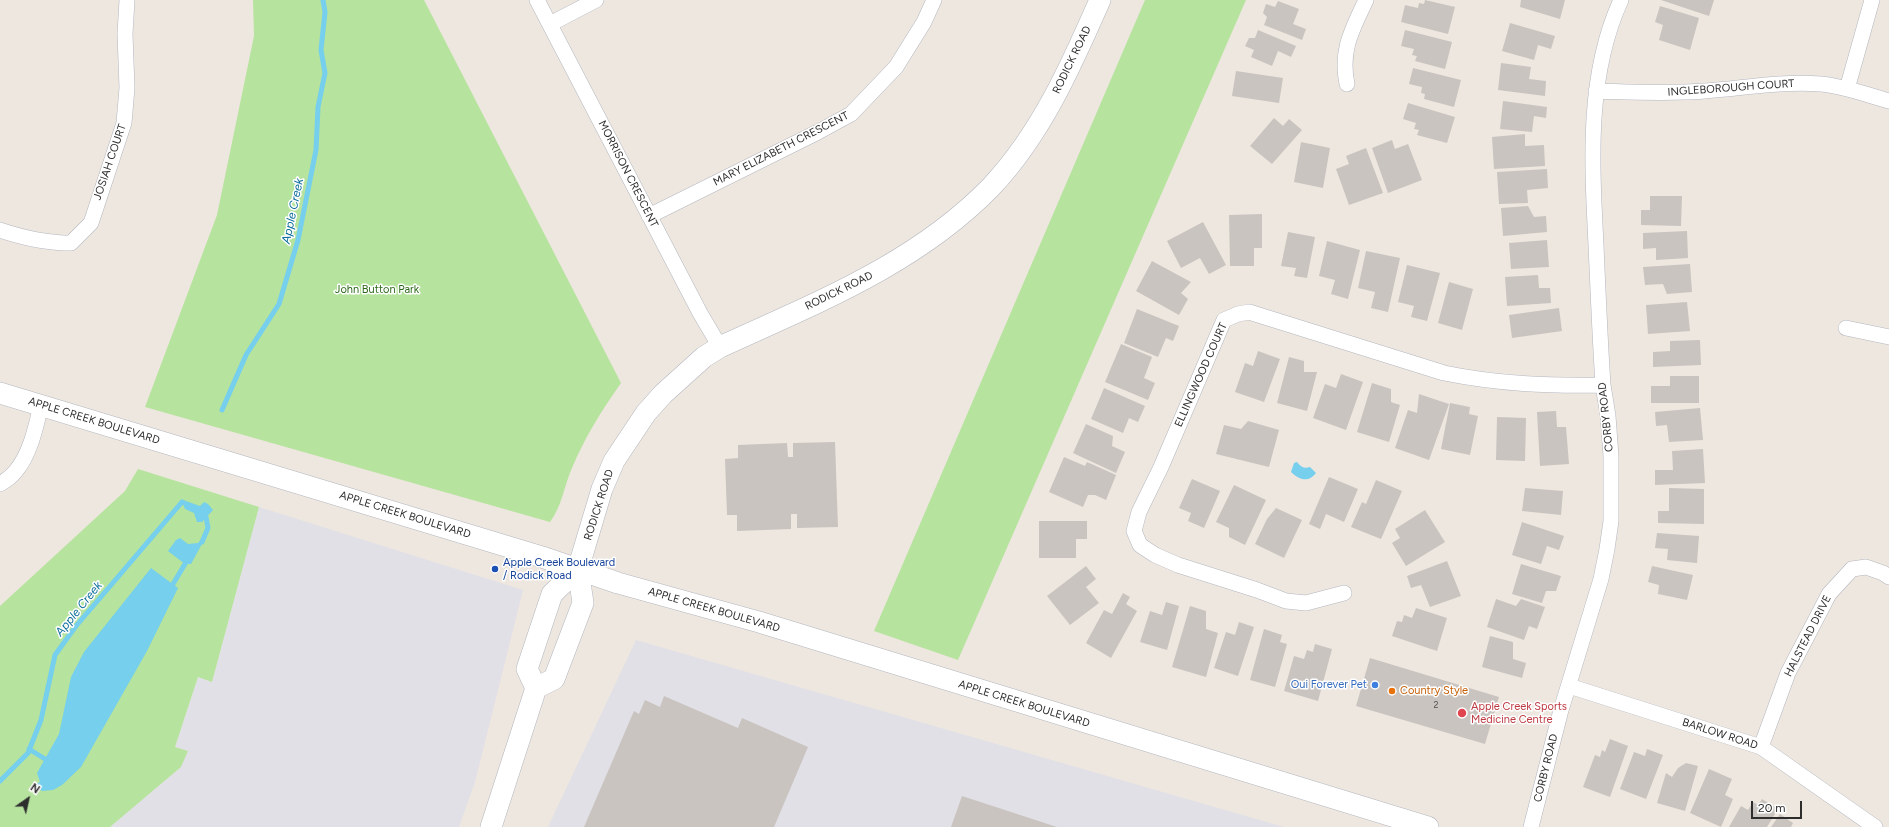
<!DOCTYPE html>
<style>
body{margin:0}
#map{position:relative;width:1889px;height:827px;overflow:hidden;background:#eee7df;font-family:Figtree,sans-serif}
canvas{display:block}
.north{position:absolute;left:8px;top:779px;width:40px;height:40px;-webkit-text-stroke:3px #fff;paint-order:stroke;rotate:34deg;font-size:11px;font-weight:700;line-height:16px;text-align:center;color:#2d2d2d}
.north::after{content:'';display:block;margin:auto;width:14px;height:18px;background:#2d2d2d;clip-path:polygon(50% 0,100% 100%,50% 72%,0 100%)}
.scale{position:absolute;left:1751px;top:801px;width:51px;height:18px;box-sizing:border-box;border:2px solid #2d2d2d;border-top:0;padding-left:5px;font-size:12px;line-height:14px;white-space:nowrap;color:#2d2d2d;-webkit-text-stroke:3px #fff;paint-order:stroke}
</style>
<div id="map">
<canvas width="1889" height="827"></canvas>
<div class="north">N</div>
<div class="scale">20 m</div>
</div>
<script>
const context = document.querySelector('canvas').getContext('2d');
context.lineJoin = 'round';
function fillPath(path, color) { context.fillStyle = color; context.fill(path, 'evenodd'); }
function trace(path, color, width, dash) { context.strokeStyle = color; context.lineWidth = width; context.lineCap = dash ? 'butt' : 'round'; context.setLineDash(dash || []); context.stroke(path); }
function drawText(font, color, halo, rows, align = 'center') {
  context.font = font + ' Figtree,sans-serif'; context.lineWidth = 3; context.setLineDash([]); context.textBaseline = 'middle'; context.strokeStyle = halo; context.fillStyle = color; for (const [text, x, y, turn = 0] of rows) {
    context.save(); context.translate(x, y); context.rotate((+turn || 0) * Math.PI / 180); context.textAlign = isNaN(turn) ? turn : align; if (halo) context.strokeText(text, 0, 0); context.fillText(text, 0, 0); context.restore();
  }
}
fillPath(new Path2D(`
 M 259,507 L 523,590 L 475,782 L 459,827 L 110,827 L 181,767 L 188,751 L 175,747 L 198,677 L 212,682 Z
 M 636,640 L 1284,827 L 548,827 Z`), '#e1e0e7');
fillPath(new Path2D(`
 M 253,0 L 424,0 L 621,383 C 602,410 585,437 572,468 C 564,486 562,506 550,522 L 145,407 L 217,215 L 254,36 Z
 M 1145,0 L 1246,0 L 958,660 L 874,631 Z
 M 138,469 L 259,507 L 212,682 L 198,677 L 175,747 L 188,751 L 181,767 L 110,827 L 0,827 L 0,606 L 125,491 Z`), '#b6e39e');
fillPath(new Path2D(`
 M 1297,462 C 1301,467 1304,469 1310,467 L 1316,473 C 1309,483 1299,480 1291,472 L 1294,463 Z
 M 183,500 L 200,506 L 204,502 L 208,504 L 213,510 L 202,522 L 197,522 L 194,513 L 185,509 L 182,502 Z
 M 180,538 L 188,544 L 198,543 L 202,539 L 203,542 L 191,564 L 185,564 L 168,551 L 176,540 Z
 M 151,568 L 178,588 L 147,651 L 81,767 L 62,785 L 53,790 L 42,791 L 34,785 L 40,782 L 37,773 L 59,734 L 71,677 L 84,652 Z`), '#75cfed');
trace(new Path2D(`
 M 222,410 L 246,355 L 279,304 L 298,240 L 316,150 L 318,107 L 325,73 L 321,50 L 325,12 L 323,0
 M 202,542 L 208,528 L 206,517
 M 173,584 L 185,564
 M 29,749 L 45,759
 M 0,781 L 28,753 L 41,720 L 55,655 L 76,626 L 182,502`), '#75cfed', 5);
fillPath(new Path2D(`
 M 1425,0 L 1455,7 L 1448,34 L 1401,22 L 1405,5 L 1418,8 L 1419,3 L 1424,4 Z
 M 1521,0 L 1565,0 L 1560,19 L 1520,7 Z
 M 1661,0 L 1714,0 L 1709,16 Z
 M 1278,1 L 1299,9 L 1293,24 L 1306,29 L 1302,40 L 1264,25 L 1267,17 L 1263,13 L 1266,4 L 1275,7 Z
 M 1660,6 L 1699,18 L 1690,50 L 1659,40 L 1663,25 L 1655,22 Z
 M 1510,23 L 1555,36 L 1551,49 L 1538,45 L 1534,60 L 1502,51 Z
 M 1258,30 L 1296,46 L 1291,57 L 1278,51 L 1272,66 L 1251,57 L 1254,50 L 1245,46 L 1249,38 L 1255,38 Z
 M 1405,30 L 1452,42 L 1445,69 L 1415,61 L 1417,56 L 1412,55 L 1414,49 L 1401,46 Z
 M 1501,63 L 1531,67 L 1529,79 L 1546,81 L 1545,96 L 1498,90 Z
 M 1413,68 L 1461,80 L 1454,107 L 1424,99 L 1425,94 L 1421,93 L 1422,87 L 1409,84 Z
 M 1236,71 L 1283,78 L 1279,103 L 1232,96 Z
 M 1503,101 L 1547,107 L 1546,118 L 1534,116 L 1532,132 L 1500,129 Z
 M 1408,103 L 1455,117 L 1447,143 L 1417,135 L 1419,130 L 1414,129 L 1416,123 L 1403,119 Z
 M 1274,118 L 1283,126 L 1289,119 L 1302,130 L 1272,164 L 1250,146 Z
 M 1525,134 L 1525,146 L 1544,145 L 1545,166 L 1494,169 L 1492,137 Z
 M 1392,140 L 1395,149 L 1408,144 L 1422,180 L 1388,193 L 1372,148 Z
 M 1301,142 L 1330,148 L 1323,188 L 1294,182 Z
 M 1366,148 L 1383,193 L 1349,205 L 1336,169 L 1349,164 L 1346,156 Z
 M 1547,169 L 1548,188 L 1527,190 L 1528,203 L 1499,204 L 1497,172 Z
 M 1650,196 L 1682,196 L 1681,226 L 1641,225 L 1641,210 L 1650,210 Z
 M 1528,206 L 1534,217 L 1546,216 L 1547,232 L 1503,236 L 1501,208 Z
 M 1262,214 L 1262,248 L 1254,248 L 1254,266 L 1230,266 L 1229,215 Z
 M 1203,222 L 1226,265 L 1209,274 L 1200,258 L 1181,268 L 1167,241 Z
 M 1687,231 L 1688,258 L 1656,260 L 1656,248 L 1643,249 L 1643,233 Z
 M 1288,232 L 1315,237 L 1307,278 L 1294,276 L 1296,268 L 1281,266 Z
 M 1547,240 L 1549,267 L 1511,269 L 1509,243 Z
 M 1327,241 L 1360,250 L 1348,299 L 1331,294 L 1335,280 L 1319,276 Z
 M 1366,251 L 1400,258 L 1388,312 L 1371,308 L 1375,292 L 1358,288 Z
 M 1152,261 L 1191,282 L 1181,293 L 1188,299 L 1179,315 L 1136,291 Z
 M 1690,264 L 1692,292 L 1667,294 L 1663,284 L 1645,285 L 1643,267 Z
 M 1407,265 L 1440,273 L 1427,321 L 1411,317 L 1414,306 L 1398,302 Z
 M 1538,275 L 1539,288 L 1550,288 L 1551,303 L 1507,306 L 1505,277 Z
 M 1449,282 L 1473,289 L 1462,330 L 1438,323 Z
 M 1687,302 L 1690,331 L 1648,334 L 1646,305 Z
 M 1559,308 L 1562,331 L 1512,338 L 1509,315 Z
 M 1137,309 L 1179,326 L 1173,341 L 1166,338 L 1158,357 L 1124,343 Z
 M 1700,340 L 1701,365 L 1653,367 L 1653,352 L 1670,351 L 1670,341 Z
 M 1121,344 L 1152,357 L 1144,378 L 1155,383 L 1148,400 L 1105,382 Z
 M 1258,351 L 1280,359 L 1264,402 L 1235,392 L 1245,363 L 1253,366 Z
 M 1289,357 L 1304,361 L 1304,372 L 1317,372 L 1307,411 L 1277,403 Z
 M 1341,374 L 1363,382 L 1346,430 L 1313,418 L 1325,384 L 1336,388 Z
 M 1670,376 L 1699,376 L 1699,403 L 1651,403 L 1651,386 L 1670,386 Z
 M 1372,383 L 1391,389 L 1391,402 L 1400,405 L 1389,442 L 1357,432 Z
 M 1104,388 L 1145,406 L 1138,422 L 1129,418 L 1123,433 L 1091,419 Z
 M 1419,394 L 1449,404 L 1429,460 L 1395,448 L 1408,410 L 1417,413 Z
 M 1450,403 L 1470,407 L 1469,414 L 1478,416 L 1470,455 L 1441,449 Z
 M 1700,408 L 1703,440 L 1669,442 L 1667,425 L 1656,426 L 1655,412 Z
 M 1556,411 L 1557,427 L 1566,427 L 1569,464 L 1540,466 L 1537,412 Z
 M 1497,417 L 1526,418 L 1525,461 L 1496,460 Z
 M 1248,421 L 1279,430 L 1269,467 L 1216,454 L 1224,425 L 1241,429 Z
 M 1086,424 L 1113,436 L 1112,446 L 1125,452 L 1116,473 L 1073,453 Z
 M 835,442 L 838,527 L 797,528 L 797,514 L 791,514 L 791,529 L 737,531 L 737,515 L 727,515 L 725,459 L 738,458 L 738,445 L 787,443 L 788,457 L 793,457 L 793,443 Z
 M 1703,449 L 1705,483 L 1655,485 L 1655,470 L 1673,470 L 1672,451 Z
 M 1064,457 L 1085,466 L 1087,462 L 1116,475 L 1106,500 L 1095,495 L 1088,495 L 1083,507 L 1049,492 Z
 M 1329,477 L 1358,489 L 1344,522 L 1326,514 L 1320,529 L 1309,524 Z
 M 1192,479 L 1220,491 L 1204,528 L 1188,521 L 1191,513 L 1179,508 Z
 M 1376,480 L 1402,491 L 1381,539 L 1351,527 L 1362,502 L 1366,504 Z
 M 1234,485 L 1266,500 L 1245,545 L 1229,537 L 1229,528 L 1216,522 Z
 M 1525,488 L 1563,491 L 1561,515 L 1522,511 Z
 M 1669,488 L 1704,489 L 1704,524 L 1658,523 L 1658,511 L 1669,511 Z
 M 1276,508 L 1302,520 L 1284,558 L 1255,544 L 1267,519 Z
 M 1425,510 L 1445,542 L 1406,566 L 1392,543 L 1400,538 L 1395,529 Z
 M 1039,521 L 1087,521 L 1087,539 L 1076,539 L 1076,558 L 1039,558 Z
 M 1522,522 L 1564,536 L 1559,550 L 1547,546 L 1541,564 L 1512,555 Z
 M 1657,533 L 1699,536 L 1697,563 L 1667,560 L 1668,549 L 1655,548 Z
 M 1447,561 L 1461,596 L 1430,607 L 1421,585 L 1411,588 L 1407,576 Z
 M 1521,564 L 1561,576 L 1556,591 L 1546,591 L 1542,603 L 1512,594 Z
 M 1086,566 L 1096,579 L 1086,587 L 1099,603 L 1070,625 L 1047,596 Z
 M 1652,566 L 1693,575 L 1687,600 L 1658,594 L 1659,585 L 1648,582 Z
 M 1123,593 L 1130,597 L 1126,604 L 1137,611 L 1111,658 L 1086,643 L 1104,610 L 1112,614 Z
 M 1496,599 L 1516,606 L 1521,599 L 1545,607 L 1537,629 L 1529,626 L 1524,640 L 1487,627 Z
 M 1166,602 L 1179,606 L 1167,650 L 1140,642 L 1150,611 L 1162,615 Z
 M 1190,606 L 1206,611 L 1206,629 L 1218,633 L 1206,677 L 1172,667 Z
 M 1416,608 L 1447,618 L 1437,651 L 1392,636 L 1397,621 L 1402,622 L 1404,615 L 1412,618 Z
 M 1239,622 L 1254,627 L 1238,676 L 1214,668 L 1226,632 L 1235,635 Z
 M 1264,629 L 1282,635 L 1280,642 L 1287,644 L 1275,687 L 1250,680 Z
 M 1490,636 L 1513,642 L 1513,659 L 1526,663 L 1522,678 L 1482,667 Z
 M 1315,644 L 1332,649 L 1318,701 L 1284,691 L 1294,656 L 1304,659 L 1307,650 L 1313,652 Z
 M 1370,658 L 1499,697 L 1485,744 L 1356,706 Z
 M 664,696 L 738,728 L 742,718 L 808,747 L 774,827 L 584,827 L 634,711 L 639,714 L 645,700 L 660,707 Z
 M 1610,739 L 1628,746 L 1610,797 L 1583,787 L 1595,755 L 1600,757 L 1602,750 L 1605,752 Z
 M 1647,749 L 1663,755 L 1646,799 L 1620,789 L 1634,752 L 1645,756 Z
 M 1686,763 L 1698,766 L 1685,811 L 1657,803 L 1666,773 L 1672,777 L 1678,768 Z
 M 1709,769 L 1732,779 L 1725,795 L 1733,799 L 1721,827 L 1690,813 Z
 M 962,796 L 1057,827 L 951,827 Z
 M 1762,799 L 1778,809 L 1767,827 L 1729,827 L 1741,806 L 1748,810 L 1753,802 L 1758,805 Z
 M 1780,814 L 1793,823 L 1791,827 L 1771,827 Z`), '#c9c4bf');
const street = new Path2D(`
 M 537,0 L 700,313 L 720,347
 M 550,24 L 596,0
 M 1347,84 C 1340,50 1352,30 1366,0
 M 1847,89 L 1872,0
 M 1596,91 C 1632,92 1669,94 1705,91 C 1745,88 1780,81 1821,84 C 1844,86 1867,95 1889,101
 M 649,216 L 818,132 L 851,114 L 896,67 L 924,22 L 934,0
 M 0,230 C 24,238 45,243 71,243 L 91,223 L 124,123 L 127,88 L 125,34 L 127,0
 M 1846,328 L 1889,337
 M 0,484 C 5,481 11,477 15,472 C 30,455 36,427 41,405
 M 1344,593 L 1306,603 L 1286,601 L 1257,590 L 1178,565 L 1155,555 L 1140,545 L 1134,531 L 1139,512 L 1161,467 L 1224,320 L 1238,314 L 1249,312 L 1444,373 C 1498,384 1548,386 1603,385
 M 1569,686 L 1761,747 L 1875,827
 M 1761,747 L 1788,673 L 1829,594 L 1852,569 L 1866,567 L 1883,573 L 1889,577
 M 1531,827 L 1561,710 L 1601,579 L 1607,549 L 1611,521 L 1611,456 L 1608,416 L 1603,385 C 1600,339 1598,292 1596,245 C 1592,164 1586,76 1621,0`);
const secondary = new Path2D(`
 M 0,393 L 542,557 L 618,583 L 759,622 L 1428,827
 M 536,688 L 554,679 L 583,603 L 578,569 L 602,489 L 614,461 L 646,413 L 663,394 L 704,357 L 720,347 C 816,303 916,264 991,187 C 1041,134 1071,66 1100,0
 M 491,827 L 536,688 L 527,669 L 552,594 L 578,569`);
trace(street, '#b3b6bf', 16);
trace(secondary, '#b3b6bf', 22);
trace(street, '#fff', 15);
trace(secondary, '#fff', 21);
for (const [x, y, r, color] of [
 [495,569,4,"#1a4fb4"],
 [1375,685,4,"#3f7fe0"],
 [1392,691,4,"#e8710a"],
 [1462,713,5,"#e0444e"]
]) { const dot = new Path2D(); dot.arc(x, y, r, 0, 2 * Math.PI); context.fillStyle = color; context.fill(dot); trace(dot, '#fff', 1.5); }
drawText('9px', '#545352', null, [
 ["2",1436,705]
]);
drawText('11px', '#2d2d2d', '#fff', [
 ["RODICK ROAD",1072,60,-64],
 ["INGLEBOROUGH COURT",1731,88,-4],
 ["MARY ELIZABETH CRESCENT",781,149,-27],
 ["JOSIAH COURT",110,162,-71],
 ["MORRISON CRESCENT",628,174,63],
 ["RODICK ROAD",839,291,-26],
 ["ELLINGWOOD COURT",1201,375,-66],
 ["CORBY ROAD",1606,417,-96],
 ["APPLE CREEK BOULEVARD",94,421,17],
 ["RODICK ROAD",599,505,-72],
 ["APPLE CREEK BOULEVARD",405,515,17],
 ["APPLE CREEK BOULEVARD",714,610,16],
 ["HALSTEAD DRIVE",1808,636,-63],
 ["APPLE CREEK BOULEVARD",1024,704,17],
 ["BARLOW ROAD",1720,734,18],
 ["CORBY ROAD",1546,768,-76]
]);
drawText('11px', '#2e6a1c', '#fff', [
 ["John Button Park",377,290]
]);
drawText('11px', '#164399', '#fff', [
 ["Apple Creek Boulevard",503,563],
 ["/ Rodick Road",503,576]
], 'left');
drawText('11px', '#366cbe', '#fff', [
 ["Oui Forever Pet",1367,685]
], 'right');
drawText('11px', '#c56008', '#fff', [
 ["Country Style",1400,691]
], 'left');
drawText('11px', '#be3a42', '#fff', [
 ["Apple Creek Sports",1471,707],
 ["Medicine Centre",1471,720]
], 'left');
drawText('italic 12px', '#106f9d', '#fff', [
 ["Apple Creek",293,211,-78],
 ["Apple Creek",79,609,-51]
]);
</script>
